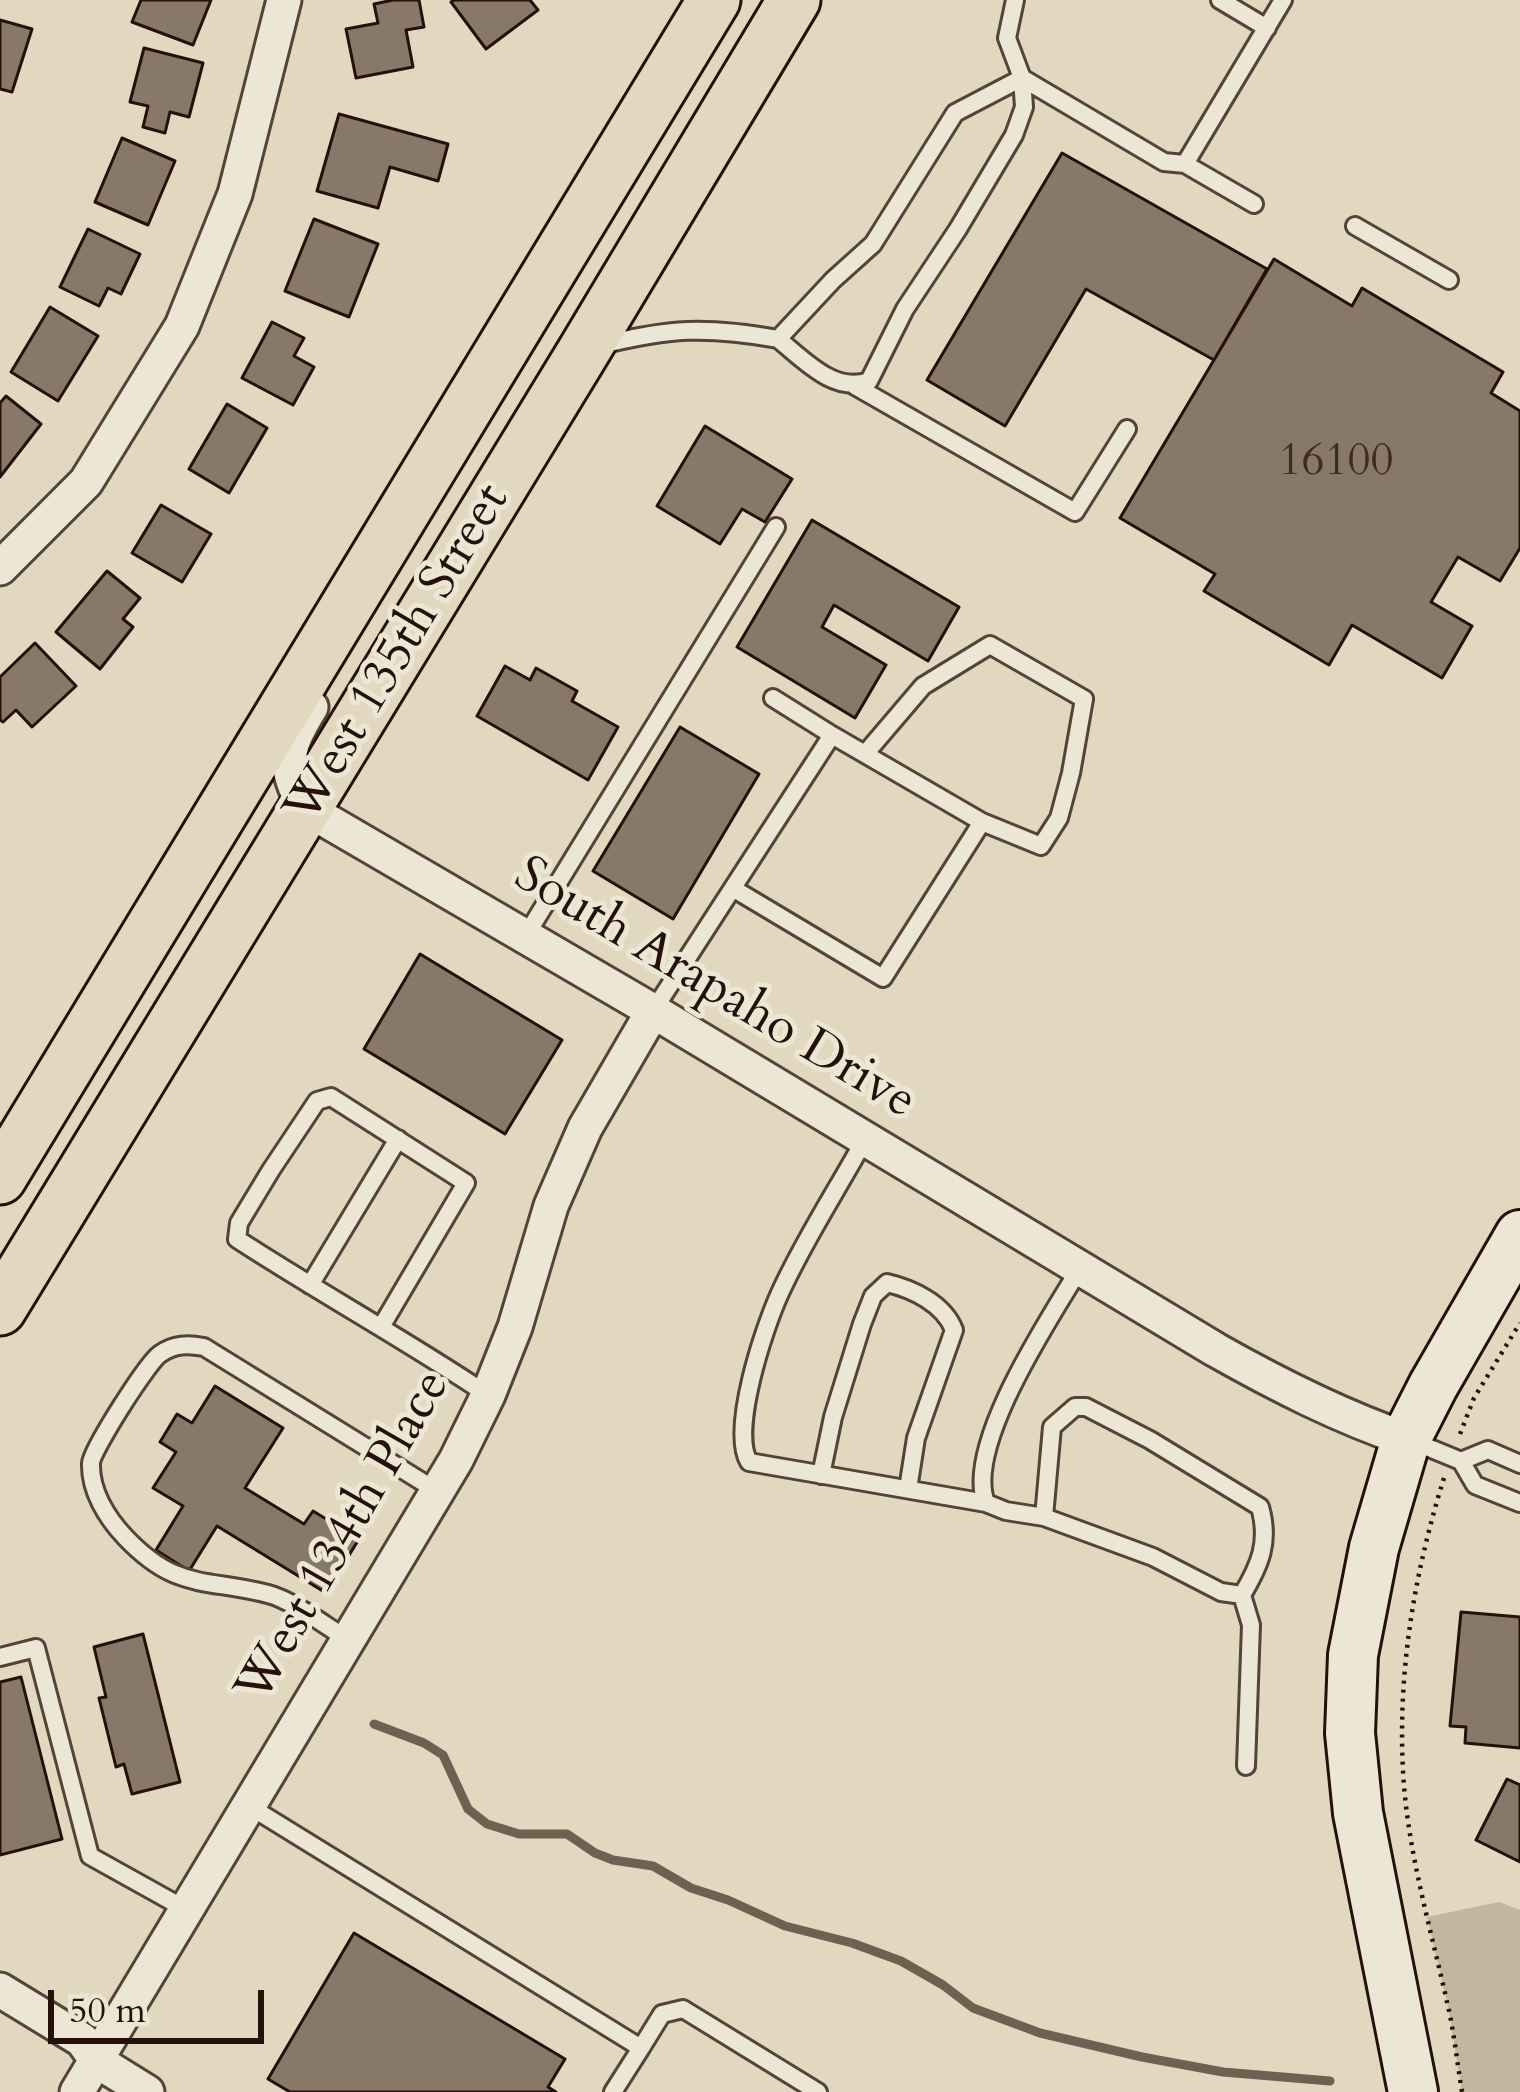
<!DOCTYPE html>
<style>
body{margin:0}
#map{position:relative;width:1520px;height:2092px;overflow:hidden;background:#e2d8bf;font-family:Cardo,serif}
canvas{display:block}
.scale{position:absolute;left:48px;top:1990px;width:216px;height:54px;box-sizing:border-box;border:6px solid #251109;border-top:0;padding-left:15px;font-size:36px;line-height:42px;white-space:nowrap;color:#251109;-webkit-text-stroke:9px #ece6d5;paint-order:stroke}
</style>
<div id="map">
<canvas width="1520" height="2092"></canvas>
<div class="scale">50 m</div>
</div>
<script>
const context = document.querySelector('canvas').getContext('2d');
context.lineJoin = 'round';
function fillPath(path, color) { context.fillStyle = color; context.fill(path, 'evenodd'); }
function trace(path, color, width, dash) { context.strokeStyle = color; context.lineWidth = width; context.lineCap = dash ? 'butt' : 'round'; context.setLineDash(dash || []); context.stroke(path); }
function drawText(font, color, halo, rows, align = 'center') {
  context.font = font + ' Cardo,serif'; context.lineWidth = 10; context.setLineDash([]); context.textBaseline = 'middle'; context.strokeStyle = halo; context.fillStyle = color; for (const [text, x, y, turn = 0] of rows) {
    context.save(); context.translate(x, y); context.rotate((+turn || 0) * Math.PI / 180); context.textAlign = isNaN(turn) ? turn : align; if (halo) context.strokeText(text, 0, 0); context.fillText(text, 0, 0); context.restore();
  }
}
fillPath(new Path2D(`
 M 1499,1902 L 1520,1910 L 1520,2092 L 1462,2092 L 1448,2007 L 1427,1917 Z`), '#c2b6a0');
trace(new Path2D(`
 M 374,1724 L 424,1743 L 443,1755 L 468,1809 L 487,1824 L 519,1834 L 567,1834 L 595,1853 L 613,1860 L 653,1866 L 691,1888 L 728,1900 L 785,1926 L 852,1943 L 901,1961 L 943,1985 L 973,2008 L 1040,2033 L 1142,2057 L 1223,2072 L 1330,2081`), '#706051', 9);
const building = new Path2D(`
 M 141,0 L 211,0 L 193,45 L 132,22 Z
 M 393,0 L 419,0 L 424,27 L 406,30 L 413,67 L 356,78 L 346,29 L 378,23 L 374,4 Z
 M 454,0 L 530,0 L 538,10 L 486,49 L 451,2 Z
 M 0,20 L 32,29 L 12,92 L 0,89 Z
 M 144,48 L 203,63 L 189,117 L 170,112 L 165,133 L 143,127 L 148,106 L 130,102 Z
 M 339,114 L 448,144 L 438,181 L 390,167 L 378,208 L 317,191 Z
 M 122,138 L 175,161 L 148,225 L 95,202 Z
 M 1062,153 L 1267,269 L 1214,360 L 1086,289 L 1005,426 L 927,380 Z
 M 314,219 L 378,244 L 349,317 L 285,291 Z
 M 88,229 L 140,254 L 121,294 L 108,288 L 99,306 L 60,287 Z
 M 1274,259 L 1352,306 L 1362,288 L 1503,372 L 1491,393 L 1520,411 L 1520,548 L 1500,581 L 1458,557 L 1431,602 L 1472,626 L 1442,678 L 1352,625 L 1329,665 L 1204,591 L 1215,574 L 1120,518 Z
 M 50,307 L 98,336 L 58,401 L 11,372 Z
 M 272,322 L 304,338 L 294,356 L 314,367 L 293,405 L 242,378 Z
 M 6,396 L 41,424 L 0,477 L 0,403 Z
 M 227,404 L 267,428 L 229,493 L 189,469 Z
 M 705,426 L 792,479 L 765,522 L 742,509 L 720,544 L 657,506 Z
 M 161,505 L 211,534 L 182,582 L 132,553 Z
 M 812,520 L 959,607 L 928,661 L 834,605 L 822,627 L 886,665 L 855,718 L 737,647 Z
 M 107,571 L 140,598 L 123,619 L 133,627 L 100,669 L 56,632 Z
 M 35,643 L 76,686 L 32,727 L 16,710 L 3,722 L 0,720 L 0,677 Z
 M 505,666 L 530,680 L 536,668 L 577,691 L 572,701 L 618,727 L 588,780 L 477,716 Z
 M 680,727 L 759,774 L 673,919 L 593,871 Z
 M 420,954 L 562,1040 L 505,1134 L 364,1049 Z
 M 215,1386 L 283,1428 L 245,1488 L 304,1524 L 313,1511 L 359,1539 L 326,1593 L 217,1526 L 189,1571 L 156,1550 L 183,1506 L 153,1488 L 176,1452 L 160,1442 L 177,1414 L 192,1423 Z
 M 1461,1612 L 1520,1617 L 1520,1748 L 1465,1743 L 1466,1727 L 1450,1726 Z
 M 143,1634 L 180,1782 L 132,1794 L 124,1764 L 116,1767 L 99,1698 L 106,1697 L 94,1647 Z
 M 21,1677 L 62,1839 L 0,1855 L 0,1682 Z
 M 1507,1779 L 1520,1785 L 1520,1862 L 1476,1840 Z
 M 354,1933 L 565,2059 L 548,2087 L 556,2092 L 290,2092 L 268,2079 Z`);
fillPath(building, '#877868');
trace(building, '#251109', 3);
const lane = new Path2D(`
 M 1220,0 L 1267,28
 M 1022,78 L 1164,162 L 1185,164 L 1254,204
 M 1185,164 L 1283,0
 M 1355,226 L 1449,280
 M 778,339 C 803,359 834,394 869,381 L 905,309 L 958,229 L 1014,135 L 1024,107 L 1022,78
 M 598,346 C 669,328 706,326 778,339 L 833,280 L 873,244 L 955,113 L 1022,78 L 1007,38 L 1015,0
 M 855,386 L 1075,512 L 1127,429
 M 773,698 L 832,735
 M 734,889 L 883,978 L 982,822 L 1041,846 L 1059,818 L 1071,773 L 1084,699 L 990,645 L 923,686 L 865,754
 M 525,937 L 776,527
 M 653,1011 L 832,735 L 982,822
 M 865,1139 C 837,1190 804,1240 780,1293 C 764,1328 730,1430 749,1462 L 986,1503
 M 310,1285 L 398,1139
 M 381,1327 L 466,1183 L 331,1097 L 317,1101 L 271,1170 L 239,1223 L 237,1239 C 320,1293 406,1340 488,1395
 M 1410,1440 L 1461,1461 L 1475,1485 L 1520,1503
 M 1461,1461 L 1488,1450 L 1520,1464
 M 821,1475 L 833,1417 L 862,1324 L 873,1296 L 887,1283 C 913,1289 944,1304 954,1330 L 916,1438 L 908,1489
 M 1044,1517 L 1052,1427 L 1075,1407 L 1086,1407 L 1150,1440 L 1260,1507 C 1270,1542 1260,1565 1242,1595 L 1221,1592 L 1153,1557 L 1044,1517 L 1006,1511 L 986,1503 C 964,1446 1050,1318 1080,1268
 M 1242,1595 L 1251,1625 L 1246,1766
 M 348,1640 C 326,1626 292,1600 268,1594 C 205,1578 176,1591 125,1537 C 107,1518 90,1491 91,1463 C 92,1450 147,1363 160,1354 C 174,1344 188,1344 204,1347 L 437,1491
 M 0,1657 L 36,1648 L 90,1856 L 187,1910
 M 249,1806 L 641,2048 L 613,2092
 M 641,2048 L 662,2014 L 683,2009 L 818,2092`);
const street = new Path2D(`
 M 0,568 L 86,482 L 182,326 L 235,194 L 284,0
 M 311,707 C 285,750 282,763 305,808 L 653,1011 L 1216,1350 C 1278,1385 1339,1416 1406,1439
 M 0,1990 L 82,2040 L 97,2061 L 147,2092
 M 77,2092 L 456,1460 L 488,1395 L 515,1327 L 551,1206 L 585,1128 L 653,1011`);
const secondary = new Path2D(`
 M 1413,2092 L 1358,1813 L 1350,1733 L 1353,1655 L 1374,1548 L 1406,1439 L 1433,1386 L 1520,1235`);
const primary = new Path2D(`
 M 0,1178 L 714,0
 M 0,1309 L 585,349 L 794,0`);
trace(lane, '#544336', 22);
trace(street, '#544336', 39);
trace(secondary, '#251109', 54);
trace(primary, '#251109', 57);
trace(new Path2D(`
 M 1460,1434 L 1474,1398 L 1520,1323
 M 1444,1478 C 1413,1577 1396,1681 1404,1786 C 1410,1859 1431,1930 1447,2002 C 1454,2031 1457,2062 1462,2092`), '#251109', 4.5, [3, 6]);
trace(lane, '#ece6d5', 16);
trace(street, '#ece6d5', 33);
trace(secondary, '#ece6d5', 48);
trace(primary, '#e2d8bf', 51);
drawText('45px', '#3e2b21', null, [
 ["16100",1336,464]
]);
drawText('51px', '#251109', '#ece6d5', [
 ["West 135th Street",399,655,-59],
 ["South Arapaho Drive",714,990,31],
 ["West 134th Place",345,1538,-60]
]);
</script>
